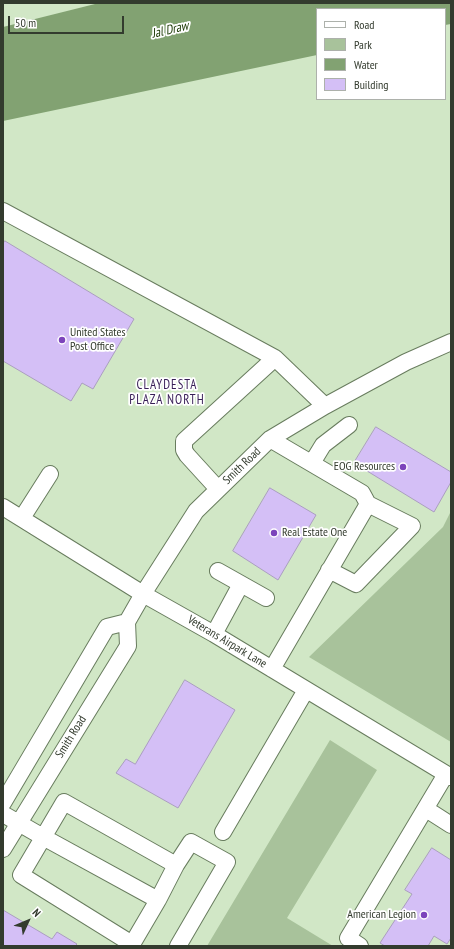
<!DOCTYPE html>
<style>
body{margin:0}
#map{position:relative;width:454px;height:949px;overflow:hidden;background:#d1e7c6;font-family:"PT Sans Narrow",sans-serif}
canvas{display:block}
.frame{position:absolute;inset:0;border:4px solid #333b2e;pointer-events:none}
.legend{position:absolute;left:316px;top:8px;width:130px;height:92px;box-sizing:border-box;background:#fff;border:1px solid #adb1ab;margin:0;padding:5px 7px;list-style:none;font-size:12px;color:#333b2e}
.legend li{display:flex;align-items:center;gap:8px;height:20px}
.legend b{width:20px;border:1px solid #adb1ab}
.north{position:absolute;left:8px;top:901px;width:40px;height:40px;-webkit-text-stroke:3px #fff;paint-order:stroke;rotate:46deg;font-size:11px;font-weight:700;line-height:16px;text-align:center;color:#333b2e}
.north::after{content:'';display:block;margin:auto;width:14px;height:18px;background:#333b2e;clip-path:polygon(50% 0,100% 100%,50% 72%,0 100%)}
.scale{position:absolute;left:8px;top:16px;width:116px;height:18px;box-sizing:border-box;border:2px solid #333b2e;border-top:0;padding-left:5px;font-size:12px;line-height:14px;white-space:nowrap;color:#333b2e;-webkit-text-stroke:3px #fff;paint-order:stroke}
</style>
<div id="map">
<canvas width="454" height="949"></canvas>
<div class="frame"></div>
<ul class="legend">
<li><b style="height:5px;background:#fff"></b>Road</li>
<li><b style="height:11px;background:#a8c29b"></b>Park</li>
<li><b style="height:11px;background:#82a272"></b>Water</li>
<li><b style="height:11px;background:#d4bff6"></b>Building</li>
</ul>
<div class="north">N</div>
<div class="scale">50 m</div>
</div>
<script>
const context = document.querySelector('canvas').getContext('2d');
context.lineJoin = 'round';
function fillPath(path, color) { context.fillStyle = color; context.fill(path, 'evenodd'); }
function trace(path, color, width, dash) { context.strokeStyle = color; context.lineWidth = width; context.lineCap = dash ? 'butt' : 'round'; context.setLineDash(dash || []); context.stroke(path); }
function drawText(font, color, halo, rows, align = 'center') {
  context.font = font + ' "PT Sans Narrow",sans-serif'; context.lineWidth = 3.5; context.setLineDash([]); context.textBaseline = 'middle'; context.strokeStyle = halo; context.fillStyle = color; for (const [text, x, y, turn = 0] of rows) {
    context.save(); context.translate(x, y); context.rotate((+turn || 0) * Math.PI / 180); context.textAlign = isNaN(turn) ? turn : align; if (halo) context.strokeText(text, 0, 0); context.fillText(text, 0, 0); context.restore();
  }
}
fillPath(new Path2D(`
 M 451,511 L 451,742 L 309,657 L 443,527 Z
 M 330,740 L 377,770 L 287,918 L 333,946 L 207,946 Z`), '#a8c29b');
fillPath(new Path2D(`
 M 99,3 L 451,3 L 451,24 L 445,25 L 445,9 L 317,9 L 317,55 L 3,121 L 3,27 Z`), '#82a272');
const building = new Path2D(`
 M 5,241 L 134,319 L 93,389 L 82,383 L 71,401 L 3,361 L 3,244 Z
 M 376,427 L 451,472 L 451,482 L 434,512 L 354,463 Z
 M 270,488 L 316,515 L 278,580 L 233,551 Z
 M 185,680 L 235,710 L 178,808 L 116,773 L 126,759 L 135,764 Z
 M 432,848 L 451,860 L 451,938 L 447,944 L 434,936 L 428,946 L 385,946 L 380,943 L 412,894 L 405,890 Z
 M 3,910 L 52,939 L 57,932 L 77,944 L 75,946 L 3,946 Z`);
fillPath(building, '#d4bff6');
trace(building, '#aa9ebf', 1);
const minor = new Path2D(`
 M 3,211 L 275,358
 M 270,439 L 362,493 L 368,504 L 272,669
 M 312,463 L 323,445 L 349,425
 M 218,489 L 187,455 L 184,450 L 184,441 L 275,358 L 325,406
 M 3,507 L 143,594 L 214,634 L 451,777
 M 22,518 L 50,474
 M 329,570 L 356,584 L 412,526 L 368,504
 M 218,571 L 266,598
 M 214,634 L 241,584
 M 3,803 L 107,627 L 127,622
 M 426,809 L 451,825
 M 3,814 L 43,837 L 158,900 L 131,946
 M 223,832 L 306,690
 M 3,849 L 128,646 L 127,622 L 143,594 L 196,511 L 270,439 L 325,406 L 406,362 L 451,342
 M 176,865 L 191,842 L 227,862 L 178,946
 M 132,944 L 21,875 L 64,802 L 176,865 L 158,900
 M 360,946 L 348,938 L 446,774`);
trace(minor, '#687c5e', 18);
trace(minor, '#fff', 16);
for (const [x, y, r, color] of [
 [62,340,4,"#7c44bb"],
 [403,467,4,"#7c44bb"],
 [274,533,4,"#7c44bb"],
 [424,915,4,"#7c44bb"]
]) { const dot = new Path2D(); dot.arc(x, y, r, 0, 2 * Math.PI); context.fillStyle = color; context.fill(dot); trace(dot, '#fff', 1.5); }
drawText('12px', '#333b2e', '#fff', [
 ["United States",70,333],
 ["Post Office",70,347],
 ["EOG Resources",395,467,"right"],
 ["Real Estate One",282,533],
 ["American Legion",416,915,"right"]
], 'left');
drawText('12px', '#333b2e', '#fff', [
 ["Smith Road",242,466,-44],
 ["Veterans Airpark Lane",227,642,31],
 ["Smith Road",71,737,-58]
]);
drawText('italic 13px', '#1c3a05', '#fff', [
 ["Jal Draw",170,30,-13]
]);
context.letterSpacing = '1px';
drawText('13px', '#381e57', '#fff', [
 ["CLAYDESTA",167,385],
 ["PLAZA NORTH",167,400]
]);
context.letterSpacing = '0px';
</script>
